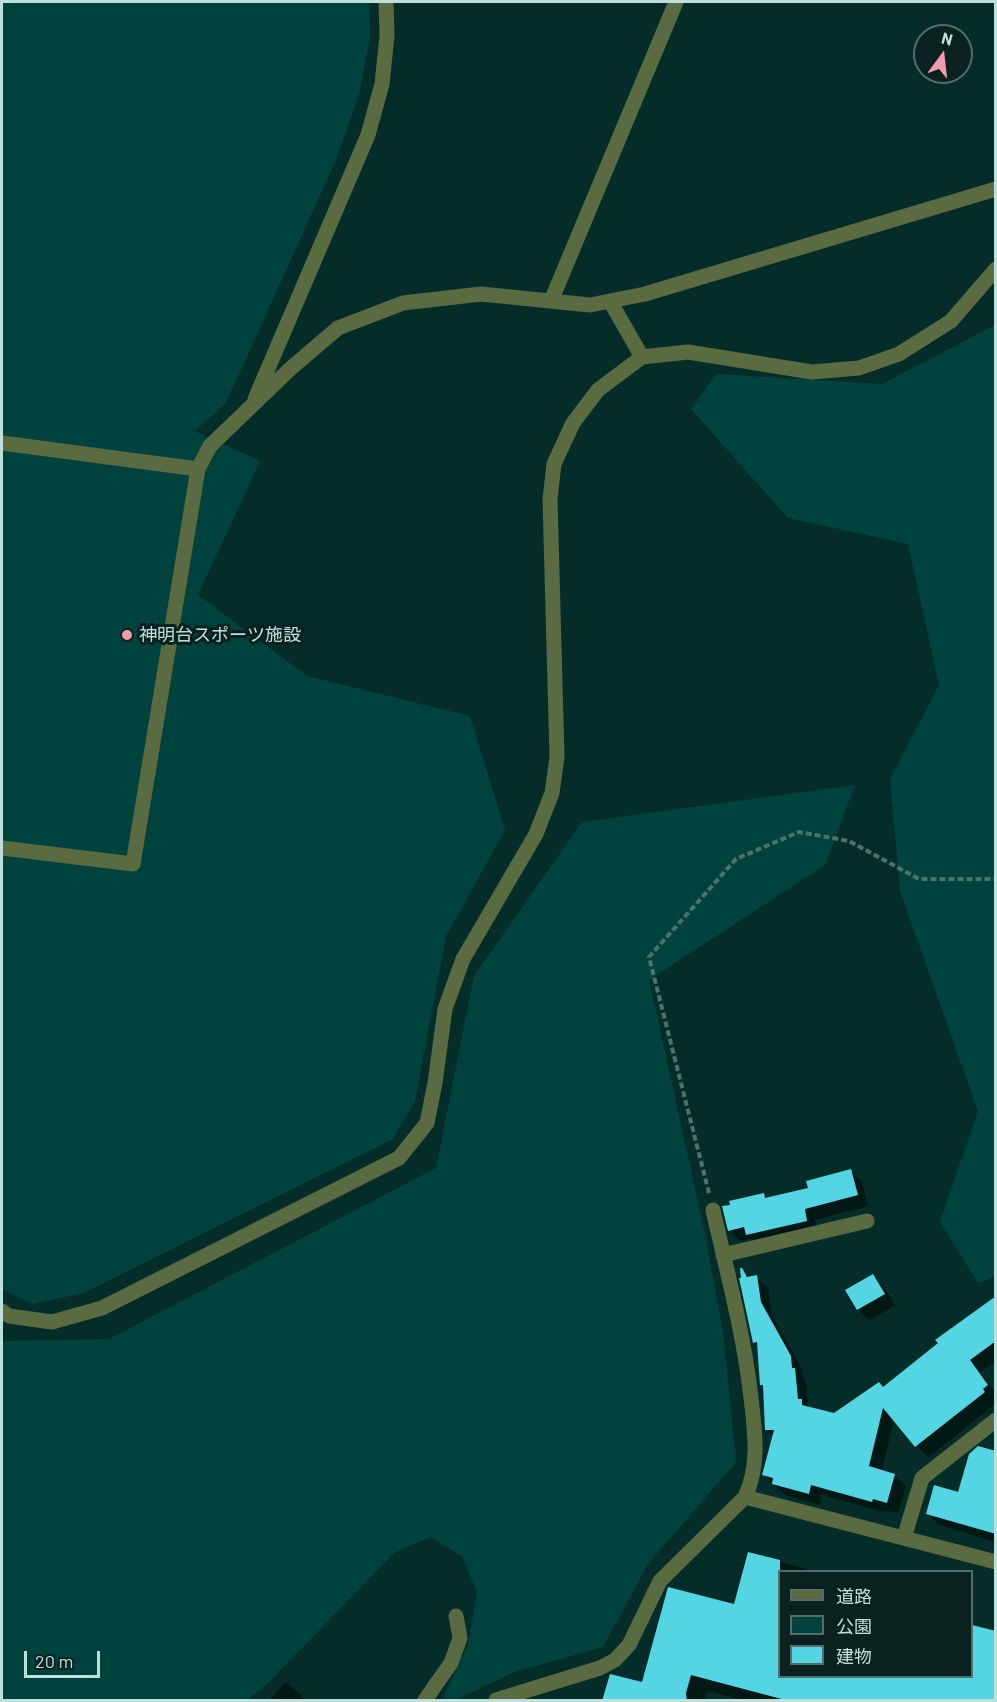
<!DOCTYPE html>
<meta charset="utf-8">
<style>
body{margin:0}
#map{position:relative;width:997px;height:1702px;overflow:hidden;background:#042d29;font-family:Barlow,"Noto Sans JP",sans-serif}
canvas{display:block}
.frame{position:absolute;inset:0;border:3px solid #bee0db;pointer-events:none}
.legend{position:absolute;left:778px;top:1570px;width:195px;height:108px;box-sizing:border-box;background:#0a211f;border:2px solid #526d6a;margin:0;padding:8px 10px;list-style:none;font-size:18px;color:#bee0db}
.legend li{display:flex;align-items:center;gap:12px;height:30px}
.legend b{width:30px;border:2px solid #526d6a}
.north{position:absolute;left:913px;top:24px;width:60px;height:60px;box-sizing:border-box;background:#0a211f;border:2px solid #526d6a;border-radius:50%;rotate:15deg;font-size:16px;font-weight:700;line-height:24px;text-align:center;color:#bee0db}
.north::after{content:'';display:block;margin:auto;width:21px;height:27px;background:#f29aad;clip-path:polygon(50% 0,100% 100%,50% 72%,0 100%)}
.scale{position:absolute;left:24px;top:1651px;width:76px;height:27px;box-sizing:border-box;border:3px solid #bee0db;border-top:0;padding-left:8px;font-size:18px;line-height:21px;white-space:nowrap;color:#bee0db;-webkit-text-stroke:4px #0a211f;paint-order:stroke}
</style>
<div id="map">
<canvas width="997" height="1702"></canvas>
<div class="frame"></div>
<ul class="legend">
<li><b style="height:8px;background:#5a6a41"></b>道路</li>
<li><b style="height:16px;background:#00433e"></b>公園</li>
<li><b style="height:16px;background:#54d5e4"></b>建物</li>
</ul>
<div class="north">N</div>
<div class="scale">20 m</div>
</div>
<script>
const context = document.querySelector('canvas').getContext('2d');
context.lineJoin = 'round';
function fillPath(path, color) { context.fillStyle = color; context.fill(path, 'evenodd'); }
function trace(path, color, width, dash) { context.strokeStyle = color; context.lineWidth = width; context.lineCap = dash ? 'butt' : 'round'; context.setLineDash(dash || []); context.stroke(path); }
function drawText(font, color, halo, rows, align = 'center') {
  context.font = font + ' Barlow,"Noto Sans JP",sans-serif'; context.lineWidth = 6; context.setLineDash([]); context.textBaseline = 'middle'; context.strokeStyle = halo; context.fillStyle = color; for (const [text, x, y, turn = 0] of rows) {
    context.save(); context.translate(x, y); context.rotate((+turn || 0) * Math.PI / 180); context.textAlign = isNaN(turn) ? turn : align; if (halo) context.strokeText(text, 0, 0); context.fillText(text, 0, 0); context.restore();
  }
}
fillPath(new Path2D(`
 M 2,2 L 369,2 L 370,37 L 359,95 L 335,162 L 226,403 L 195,431 L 260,461 L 198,595 L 307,676 L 470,716 L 505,830 L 446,936 L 415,1101 L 393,1139 L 84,1293 L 32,1304 L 2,1289 Z
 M 995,325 L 996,1276 L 978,1283 L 940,1222 L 978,1111 L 900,891 L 890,779 L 939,685 L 908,544 L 788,518 L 691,409 L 716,374 L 882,384 Z
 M 855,785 L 825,865 L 649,980 L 705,1234 L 723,1332 L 736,1462 L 648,1564 L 603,1647 L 514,1672 L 456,1700 L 446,1700 L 444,1696 L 468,1645 L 477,1592 L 462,1556 L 430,1537 L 394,1553 L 266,1685 L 246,1700 L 2,1700 L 2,1341 L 109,1339 L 436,1168 L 474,976 L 582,822 Z`), '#00433e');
fillPath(new Path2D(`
 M 850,1170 L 862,1182 L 868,1206 L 815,1220 L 818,1232 L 758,1246 L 751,1239 L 740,1241 L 729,1230 L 764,1195 L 768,1199 L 810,1189 Z
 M 742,1270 L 750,1278 L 756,1277 L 768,1288 L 772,1315 L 802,1369 L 803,1378 L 806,1381 L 808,1407 L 835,1415 L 883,1388 L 996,1297 L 996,1361 L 980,1372 L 996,1393 L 996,1399 L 993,1401 L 995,1404 L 928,1458 L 894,1419 L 882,1471 L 894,1475 L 906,1486 L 898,1513 L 884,1510 L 884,1512 L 822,1495 L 820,1505 L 785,1495 L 764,1475 L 774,1437 L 766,1429 L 765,1387 L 762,1384 L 759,1347 L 754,1342 Z
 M 873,1275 L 884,1287 L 895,1305 L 869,1321 L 858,1310 L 847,1291 Z
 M 996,1453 L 996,1542 L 939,1525 L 928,1514 L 959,1494 Z
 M 749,1554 L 818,1572 L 780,1572 L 780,1676 L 972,1676 L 972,1627 L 996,1633 L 996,1700 L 744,1700 L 708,1691 L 705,1700 L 604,1700 L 644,1684 L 735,1605 Z
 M 286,1682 L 306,1700 L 272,1700 L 270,1699 Z`), '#0007');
fillPath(new Path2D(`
 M 851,1169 L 858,1195 L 805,1209 L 807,1221 L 746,1235 L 744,1227 L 728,1231 L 722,1206 L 730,1205 L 729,1201 L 764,1193 L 765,1198 L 808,1188 L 806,1181 Z
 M 740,1268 L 742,1268 L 747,1277 L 757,1275 L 761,1302 L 791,1356 L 792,1368 L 795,1368 L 798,1399 L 802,1399 L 802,1405 L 834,1413 L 879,1382 L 883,1387 L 938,1343 L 935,1340 L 996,1296 L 996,1341 L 970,1360 L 988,1385 L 983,1389 L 985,1392 L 915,1447 L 883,1408 L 869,1466 L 895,1474 L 887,1503 L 873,1499 L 872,1502 L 811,1485 L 809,1494 L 772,1484 L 773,1478 L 762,1475 L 774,1430 L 765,1430 L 763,1385 L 760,1385 L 757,1342 L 753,1343 L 739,1278 L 741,1278 Z
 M 873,1274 L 885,1294 L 857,1310 L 845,1290 Z
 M 978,1446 L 996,1451 L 996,1534 L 926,1514 L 934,1485 L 958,1492 L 969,1454 Z
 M 748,1552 L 780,1560 L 780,1677 L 972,1677 L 972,1625 L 996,1631 L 996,1701 L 789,1701 L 691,1675 L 686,1693 L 687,1701 L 602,1701 L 610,1674 L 642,1682 L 668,1587 L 734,1604 Z`), '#54d5e4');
trace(new Path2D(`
 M 709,1193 L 649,957 L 736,859 L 799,832 L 849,841 L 919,879 L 996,879`), '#4c726e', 4, [6, 3]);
trace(new Path2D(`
 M 551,301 L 676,2
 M 610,301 L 642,357
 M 255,399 L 368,135 L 382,84 L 387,36 L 386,2
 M 2,443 L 198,469 L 210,446 L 290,369 L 338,328 L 403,303 L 481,294 L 590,305 L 645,294 L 996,189
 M 2,848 L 133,864 L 198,469
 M 2,1311 L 9,1316 L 52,1322 L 102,1308 L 399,1158 L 427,1123 L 435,1083 L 445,1009 L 463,959 L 536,834 L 552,793 L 557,757 L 550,499 L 554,464 L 573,423 L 598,390 L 642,357 L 688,352 L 812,372 L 859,368 L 899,354 L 951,321 L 996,269
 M 425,1700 L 451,1663 L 460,1638 L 456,1616`), '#5a6a41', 15);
trace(new Path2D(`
 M 723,1255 L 867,1221
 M 745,1497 L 996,1562
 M 904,1538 L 922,1478 L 996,1420
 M 496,1700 L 600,1668 L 615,1660 L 629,1645 L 660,1581 L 745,1497 C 760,1465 755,1432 751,1398 C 744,1334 727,1272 713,1210`), '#5a6a41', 15);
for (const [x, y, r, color] of [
 [127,635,6,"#f29aad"]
]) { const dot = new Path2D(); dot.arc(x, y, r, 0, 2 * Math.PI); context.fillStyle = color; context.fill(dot); trace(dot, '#0a211f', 2); }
drawText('18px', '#bee0db', '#0a211f', [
 ["神明台スポーツ施設",139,635]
], 'left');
</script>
